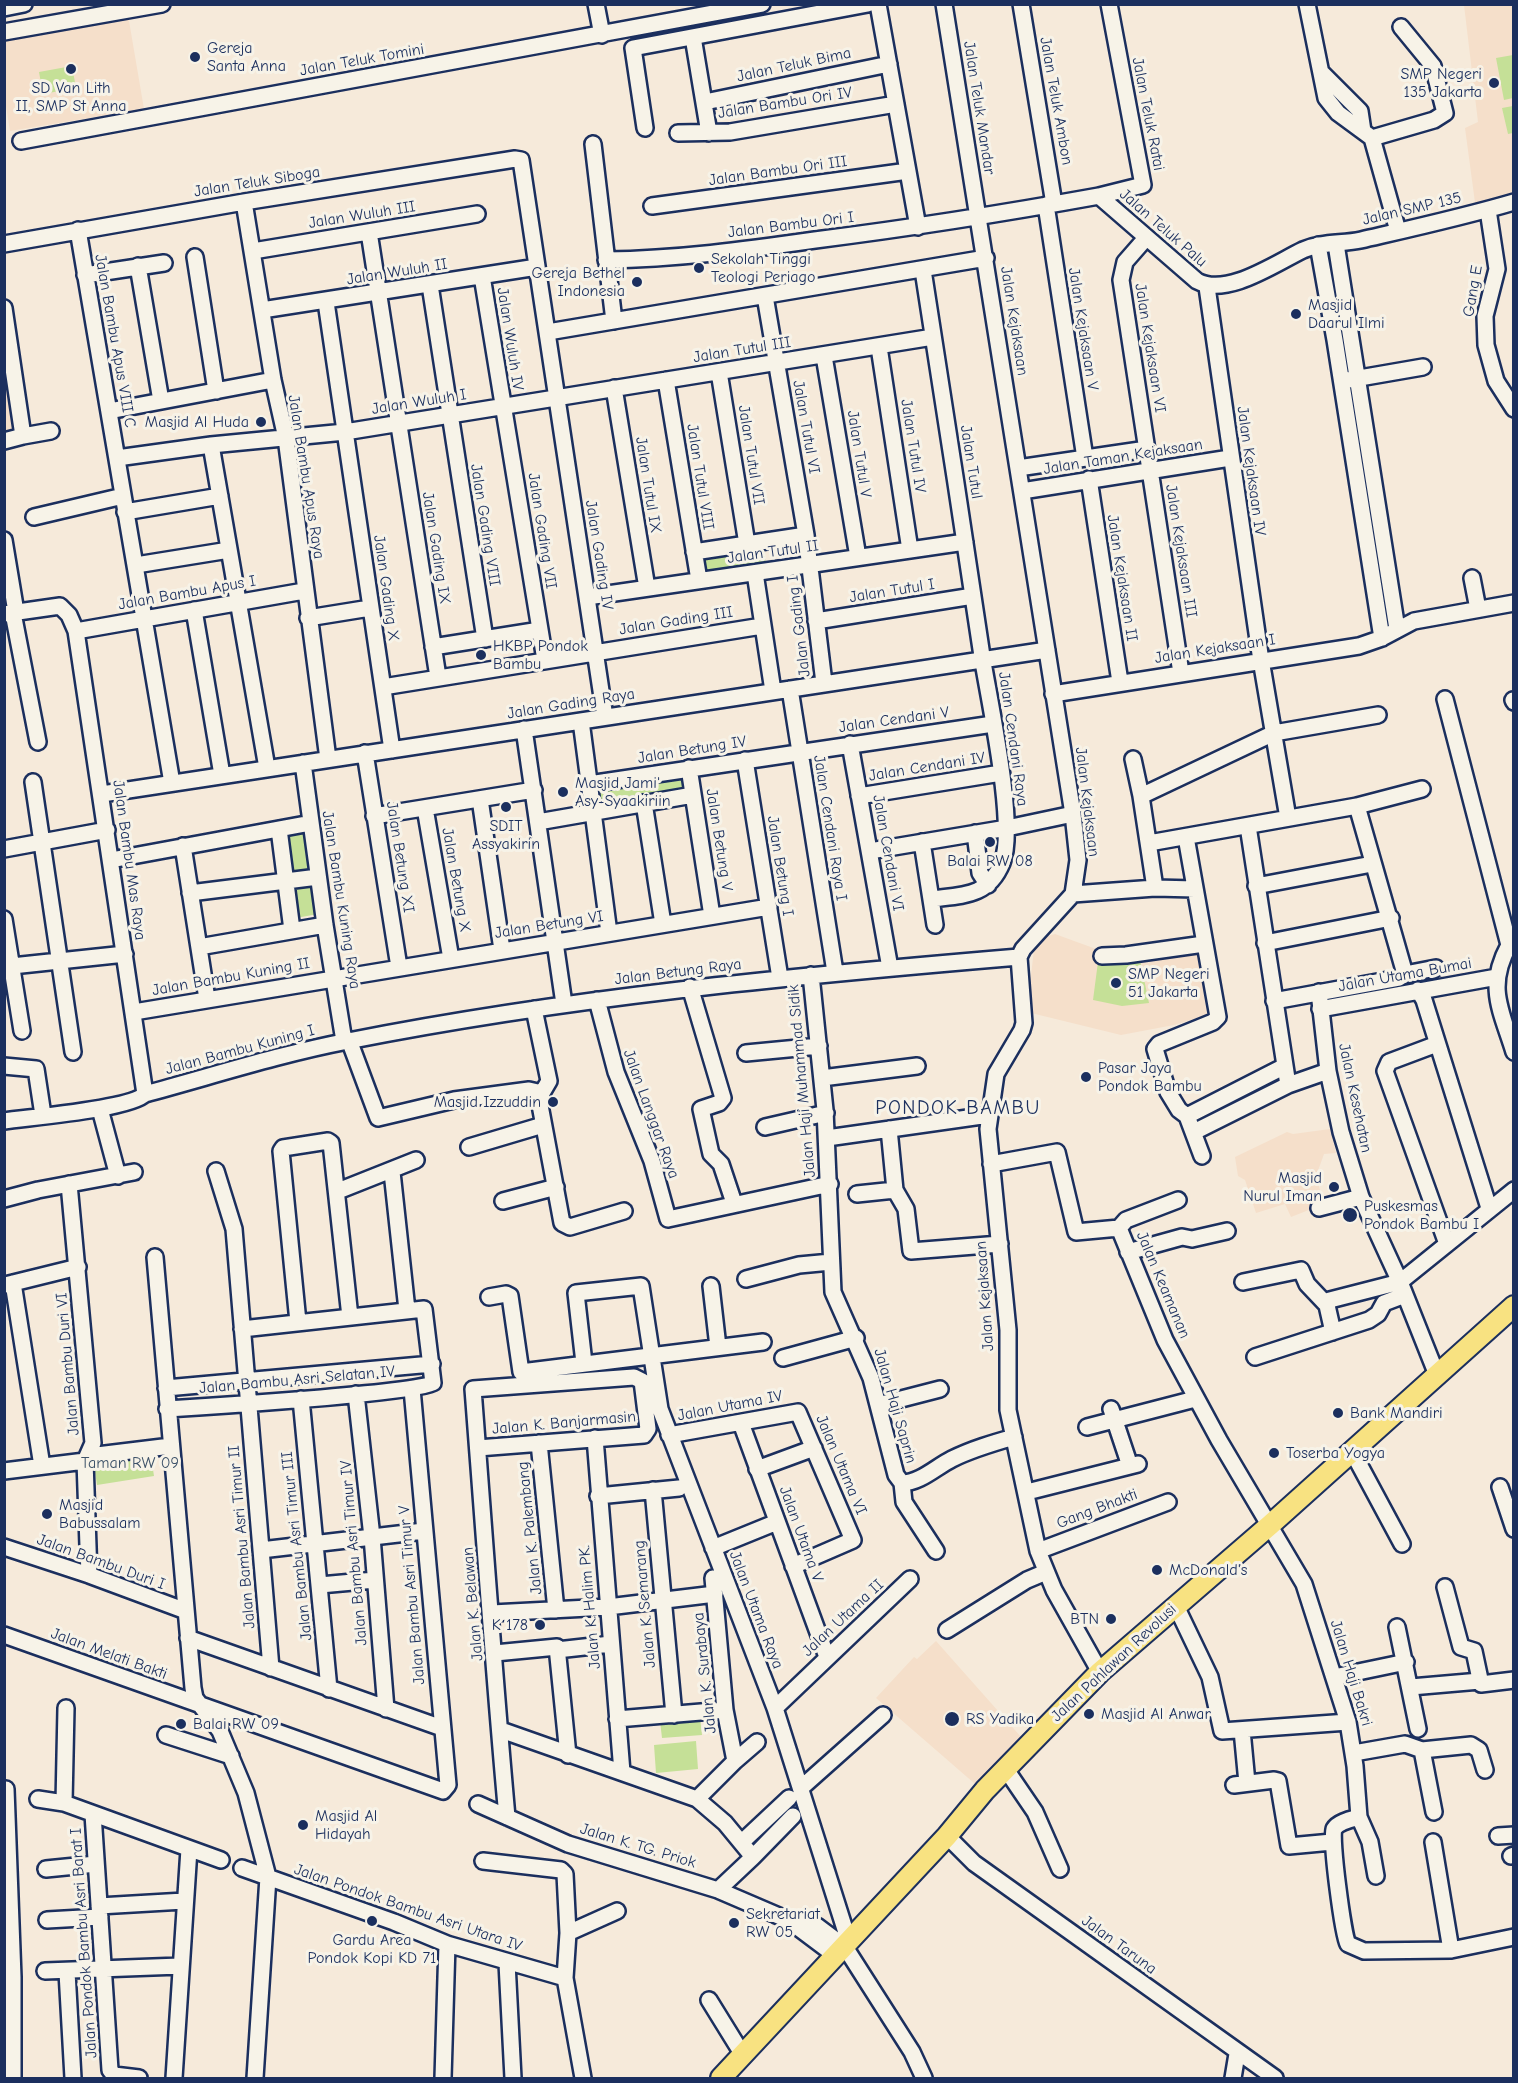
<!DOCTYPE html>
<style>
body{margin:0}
#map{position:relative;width:1518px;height:2083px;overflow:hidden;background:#f6eada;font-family:"Comic Neue",sans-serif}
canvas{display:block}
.frame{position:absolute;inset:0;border:6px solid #1b2f5e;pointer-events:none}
</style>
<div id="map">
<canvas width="1518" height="2083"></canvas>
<div class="frame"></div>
</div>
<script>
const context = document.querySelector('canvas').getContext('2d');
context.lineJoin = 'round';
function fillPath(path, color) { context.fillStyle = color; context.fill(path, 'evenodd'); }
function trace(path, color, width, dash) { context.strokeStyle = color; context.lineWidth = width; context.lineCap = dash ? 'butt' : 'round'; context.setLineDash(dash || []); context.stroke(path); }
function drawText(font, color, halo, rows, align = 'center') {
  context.font = font + ' "Comic Neue",sans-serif'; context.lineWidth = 6; context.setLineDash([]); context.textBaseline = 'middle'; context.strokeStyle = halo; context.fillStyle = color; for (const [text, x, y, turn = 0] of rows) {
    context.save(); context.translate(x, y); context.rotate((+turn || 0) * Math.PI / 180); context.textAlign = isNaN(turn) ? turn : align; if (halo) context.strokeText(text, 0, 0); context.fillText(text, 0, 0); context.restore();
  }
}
fillPath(new Path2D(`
 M 1464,5 L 1513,5 L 1513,198 L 1476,210 L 1465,128 L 1478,122 Z
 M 128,15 L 144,109 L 10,131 L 5,100 L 4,38 Z
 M 4,346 L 17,432 L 4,435 Z
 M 1055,934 L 1107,953 L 1196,947 L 1207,1015 L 1174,1025 L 1121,1035 L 1027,1012 L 1035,940 Z
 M 1330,1129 L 1336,1153 L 1324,1154 L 1316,1176 L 1324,1204 L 1291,1217 L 1285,1204 L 1256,1213 L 1245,1180 L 1238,1176 L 1235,1157 L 1287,1132 L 1293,1134 Z
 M 936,1641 L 1022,1738 L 978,1783 L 982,1790 L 876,1698 L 914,1657 L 917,1659 Z`), '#f5dfca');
fillPath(new Path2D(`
 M 1513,55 L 1513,98 L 1504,100 L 1496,58 Z
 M 72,66 L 76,88 L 43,94 L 39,72 Z
 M 1513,106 L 1513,133 L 1508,134 L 1502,108 Z
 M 763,542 L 766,566 L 699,577 L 696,552 Z
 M 687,770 L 692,794 L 598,810 L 594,784 Z
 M 307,830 L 318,914 L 296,918 L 283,831 Z
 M 1099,954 L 1140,960 L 1149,1003 L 1122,1006 L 1093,1000 Z
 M 149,1444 L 154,1476 L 97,1485 L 92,1452 Z
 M 700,1717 L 702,1735 L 662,1738 L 660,1721 Z
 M 696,1741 L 698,1769 L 656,1773 L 654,1745 Z`), '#c5e097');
const minor = new Path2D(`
 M 596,4 L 602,35
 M 878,4 L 918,227
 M 944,4 L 1073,814 L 1078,860 L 1073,894 L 1023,949 L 1019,957 L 1024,1023 L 1022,1030 L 996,1074 L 988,1129 L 1008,1330 L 1008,1410 L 1038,1551 L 1054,1590 L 1100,1672
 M 1021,4 L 1054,204
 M 1307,4 L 1326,98 L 1338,113 L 1372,138 L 1398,231
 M 4,8 L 24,4
 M 4,32 L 162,4
 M 693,37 L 709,133
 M 1321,72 L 1360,111 L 1363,131
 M 705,102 L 889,64
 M 645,128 L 633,48 L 868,4
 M 678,133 L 730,132 L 896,104
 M 1372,138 L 1434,120 L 1445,113 L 1433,66 L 1401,27
 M 21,141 L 762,4
 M 593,144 L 614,321
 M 1099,196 L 1143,185 L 1109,4
 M 244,202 L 273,380 L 286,438 L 328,759
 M 1046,205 L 1085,458
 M 652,206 L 908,171
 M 1488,210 L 1497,269 L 1485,316 L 1486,345 L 1496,381 L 1514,409
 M 78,230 L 172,783
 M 369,232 L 438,677
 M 1146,238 L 1125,262 L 1121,280 L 1181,673
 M 4,244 L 244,202 L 515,159 L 521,160 L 605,717
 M 1336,244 L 1397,629
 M 1318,245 L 1335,340 L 1382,638
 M 253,251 L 477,214
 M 195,257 L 216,391
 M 606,260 C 677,259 745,250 815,240 C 910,228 1005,213 1099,196 L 1197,281 C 1227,297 1274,264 1303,250 C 1321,242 1342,244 1361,240 C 1413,228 1463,217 1514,202
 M 138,266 L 161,401
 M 923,270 C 943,399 963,527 982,656 C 989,700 1017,827 1002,863 C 988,897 963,895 931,899
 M 85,275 L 164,263
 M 482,276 L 545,660
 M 430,285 L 485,639
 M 1207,287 L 1260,654 L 1288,818
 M 765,296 L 806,535 L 824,683
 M 326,302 L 392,750
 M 4,308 L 23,436 L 4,441
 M 262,310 L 537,267
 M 548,332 L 986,258
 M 879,347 L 910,550
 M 824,356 L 858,557
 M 719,372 L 747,544
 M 666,380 L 699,580
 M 1348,380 L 1423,367
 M 614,388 L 647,588
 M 109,411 L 273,380
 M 23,436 L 51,431
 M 211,445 L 267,768
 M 117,458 L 211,445 L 345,432 L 933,337
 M 1018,468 L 1147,449
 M 1089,479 L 1120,682
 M 1022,491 L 1230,458
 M 125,512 L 220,496
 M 34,517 L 123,496
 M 4,540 L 16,612
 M 694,552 L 806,535
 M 136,565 L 229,550
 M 755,573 L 773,691
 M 1472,578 L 1478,609
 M 587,597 L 965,542
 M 194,610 L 222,775
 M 13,613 L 38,742
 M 4,614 L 60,606 L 69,615 L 76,631 L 145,1094
 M 308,618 L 370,608
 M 816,621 L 973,596
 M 76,631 L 304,591
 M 433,647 L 540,630
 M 383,687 L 762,626
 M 790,689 L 835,972
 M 1053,694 L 1359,646 L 1382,638 L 1414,621 L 1514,603
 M 1445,699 L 1509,945 C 1486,987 1501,1010 1514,1052
 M 1513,700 L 1514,702
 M 581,721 L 609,933
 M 524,729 L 564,1004
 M 850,744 L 890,968
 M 365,753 L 399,967
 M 1133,759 L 1141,796
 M 745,760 L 780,978
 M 303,763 L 325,925 L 344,1041
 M 689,768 L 712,916
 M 33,782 L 73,1052
 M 589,784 L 993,724
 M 102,794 L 1047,650
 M 859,796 L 1001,773
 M 480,799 L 502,950
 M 644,803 L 663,924
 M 1357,806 L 1422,789
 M 425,808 L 451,959
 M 374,816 L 534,790
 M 538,822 L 693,795
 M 1248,826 L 1288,1085
 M 279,829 L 292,930
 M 975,833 L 980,873 L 988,885
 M 1186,837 L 1218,1017 L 1213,1022 L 1159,1044 L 1155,1049 L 1168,1092 L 1179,1110 L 1187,1116 L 1202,1156
 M 922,842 L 935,925
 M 1149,843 L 1357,806 L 1405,974 L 1399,978 L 1274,1001
 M 183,846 L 207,999
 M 4,849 L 107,830
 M 870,851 L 1007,828 L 1073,814
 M 111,860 L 311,823
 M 1256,886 L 1372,864
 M 1155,888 L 1141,796 L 1274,733 L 1378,715
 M 190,893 L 318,877
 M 1073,894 L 1155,888 L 1195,889
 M 4,919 L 22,1031
 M 1265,943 L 1391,918
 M 199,947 L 325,925
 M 1102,956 L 1126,955 L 1204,944
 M 12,966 L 125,954
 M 1405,974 L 1436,968
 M 811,975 L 825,1110 L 833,1292 L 871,1378 L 896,1475 L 902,1483
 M 690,987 L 723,1098 L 719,1103 L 701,1109 L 711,1154 L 721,1164 L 734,1203
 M 1418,990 L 1424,1000 L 1489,1208
 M 1319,992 L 1328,1071 L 1341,1132 L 1361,1197 L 1400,1282 L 1437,1375
 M 597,1000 L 616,1072 L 652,1161 L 668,1219 L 830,1184
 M 534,1009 L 549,1081 L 542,1093 L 540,1105 L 562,1223 L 570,1227 L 624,1211
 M 1320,1009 L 1497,977
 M 134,1012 L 769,907
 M 349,1040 L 378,1118 L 454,1100 L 529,1090 L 542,1093
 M 1437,1044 L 1389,1062 L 1385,1071 L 1447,1244
 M 746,1053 L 819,1046
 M 4,1066 L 36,1069 L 43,1115
 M 822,1078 L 917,1066
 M 100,1109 L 118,1176
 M 1187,1116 L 1285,1066
 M 4,1121 C 31,1117 131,1109 145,1094 C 212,1076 280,1054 348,1041 C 570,997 793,976 1019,957
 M 765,1127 L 826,1113
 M 1194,1132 L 1288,1085 L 1328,1071
 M 827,1138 L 989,1115
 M 469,1147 L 543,1125
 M 991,1164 L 1057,1152 L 1076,1232 L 1119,1228
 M 216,1171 L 234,1229 L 271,1668
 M 392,1172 L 407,1310
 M 69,1184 L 93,1443 L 85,1461 L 89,1575
 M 895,1190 L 906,1209 L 911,1251 L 1000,1244
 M 338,1191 L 416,1160
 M 857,1194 L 895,1190 L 889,1129
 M 4,1199 L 38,1190 L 134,1172
 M 503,1201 L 556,1187
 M 1319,1208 L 1361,1197
 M 1119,1228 L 1165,1340 L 1219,1440 L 1304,1584 L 1348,1722 L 1355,1766 L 1359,1817 C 1352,1819 1338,1822 1334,1829 C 1330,1836 1343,1935 1348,1944 L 1364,1951 L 1451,1950 L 1514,1937
 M 1119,1228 L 1126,1220 L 1178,1200
 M 1128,1252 L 1182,1237 L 1192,1239 L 1227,1231
 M 155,1257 L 193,1688 L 195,1698 L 220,1731 L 246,1793 L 268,1877 L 255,2078
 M 746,1279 L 799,1265 L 831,1262
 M 1243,1282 L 1301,1270 L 1307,1284 L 1325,1303
 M 13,1283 L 42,1466
 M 5,1285 L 78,1267
 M 711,1286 L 718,1347
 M 489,1297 L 506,1294 L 510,1296 L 521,1372 L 763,1342
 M 298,1322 L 281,1151 L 283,1148 L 328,1141 L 331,1143 L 350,1317
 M 1333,1332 L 1326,1301 L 1400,1282 L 1514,1190
 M 1255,1357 L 1369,1320 L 1378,1314 L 1384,1303 L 1405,1295
 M 783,1358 L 856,1338
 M 584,1363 L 576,1293 L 641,1286 L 660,1409 L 775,1708 L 849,1942
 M 166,1388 L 432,1364
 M 356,1394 L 372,1537 L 386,1709
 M 301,1399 L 329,1689
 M 878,1405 L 940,1389
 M 167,1409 C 199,1407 423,1393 433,1383 L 424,1309 L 242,1329
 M 1111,1409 L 1130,1466
 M 741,1423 L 827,1657
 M 1087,1427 L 1195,1399
 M 669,1435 L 798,1412 L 853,1540 L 793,1566
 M 595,1438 L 622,1772
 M 539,1443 L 556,1610
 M 478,1448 L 644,1435 L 648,1429 L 642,1381 L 634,1377 L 473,1389 C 484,1531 494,1674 507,1817
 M 1352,1451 L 1402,1544
 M 89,1456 L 171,1446
 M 757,1469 L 814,1448
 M 4,1471 L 85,1461
 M 902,1483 C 920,1483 936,1467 952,1459 C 972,1449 993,1443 1014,1437
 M 902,1483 L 904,1502 L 936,1551
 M 1500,1487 L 1514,1529
 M 653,1490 L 674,1715
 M 1027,1492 L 1138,1464
 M 598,1496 L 679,1488
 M 4,1547 L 89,1575 L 186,1611
 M 713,1548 L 777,1522
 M 261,1550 L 424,1531
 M 1038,1551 L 1168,1502
 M 320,1585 L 375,1580
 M 1445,1587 L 1461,1647 L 1474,1651 L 1481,1684 L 1514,1680
 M 1176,1606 L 1210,1677 L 1222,1731 L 1348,1722
 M 492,1613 L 608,1607 L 715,1594
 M 1397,1627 L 1418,1729
 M 947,1630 L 1027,1580 L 1046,1572
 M 4,1635 L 443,1791 L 448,1785 L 412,1389
 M 188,1638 L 442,1728
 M 557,1650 L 611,1644
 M 495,1653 L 557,1647 L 568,1755
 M 1334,1677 L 1406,1662
 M 1411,1687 L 1480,1681
 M 775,1708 L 910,1579
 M 617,1719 L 725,1710
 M 501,1730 L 697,1799 L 725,1823 L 753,1857 L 718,1890
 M 1242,1730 L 1247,1783
 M 166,1735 L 231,1756
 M 1422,1750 L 1434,1812
 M 1354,1753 L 1405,1744 L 1422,1750 L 1471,1745 L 1479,1750 L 1485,1770
 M 735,1761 L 757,1742
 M 1005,1768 L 1035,1812 L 1060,1869
 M 1234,1785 L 1274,1780 L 1278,1781 L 1289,1846 L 1332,1842
 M 801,1788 L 883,1715
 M 6,1789 L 13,1977 L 13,2078
 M 38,1799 L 64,1803 L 221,1860
 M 697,1799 L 735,1761 L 725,1710 L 713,1578
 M 64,1803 L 66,1708
 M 478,1804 L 568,1844 L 718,1890 L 788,1920 L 836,1956
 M 93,1814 L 110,2070 L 114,2075 L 139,2078
 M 1359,1817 L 1370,1842 L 1376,1876
 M 947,1836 L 974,1863 L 1275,2078
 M 1498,1836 L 1514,1835
 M 742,1842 L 789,1798
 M 1433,1842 L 1451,1950
 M 1511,1856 L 1514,1855
 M 753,1857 L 793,1816
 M 483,1861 L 561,1870 L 565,1874 L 568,1933 L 565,1978 L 583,2078
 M 242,1868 L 394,1922 L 447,1944 L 565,1978
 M 46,1869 L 96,1864
 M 99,1906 L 184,1901
 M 47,1920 L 100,1917
 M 796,1922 L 817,1926 L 845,1947 L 912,2052 L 924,2078
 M 568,1933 L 617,1911
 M 507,1963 L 513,2078
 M 45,1971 L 180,1966
 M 67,1972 L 73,2078
 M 709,2000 L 743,2055
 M 174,2078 L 189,1849
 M 443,2078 L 447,1944
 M 1233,2078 L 1237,2054`);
const major = new Path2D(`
 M 721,2078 L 947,1836 L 985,1790 L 1100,1672 L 1270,1525 L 1514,1306`);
trace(minor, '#1b2f5e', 20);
trace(major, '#1b2f5e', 24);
trace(minor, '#f7f3e8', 15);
trace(major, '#f8e281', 20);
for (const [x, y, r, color] of [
 [195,57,6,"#1b2f5e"],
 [71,69,6,"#1b2f5e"],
 [1494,83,6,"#1b2f5e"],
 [699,268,6,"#1b2f5e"],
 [637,282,6,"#1b2f5e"],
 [1296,314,6,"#1b2f5e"],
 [261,422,6,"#1b2f5e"],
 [481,655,6,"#1b2f5e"],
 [563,792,6,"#1b2f5e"],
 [506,807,6,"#1b2f5e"],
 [990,842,6,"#1b2f5e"],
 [1116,983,6,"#1b2f5e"],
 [1086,1077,6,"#1b2f5e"],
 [553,1102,6,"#1b2f5e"],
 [1334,1187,6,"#1b2f5e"],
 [1350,1215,8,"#1b2f5e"],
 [1338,1413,6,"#1b2f5e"],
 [1274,1453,6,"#1b2f5e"],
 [47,1514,6,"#1b2f5e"],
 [1157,1570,6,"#1b2f5e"],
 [1111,1619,6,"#1b2f5e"],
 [540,1625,6,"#1b2f5e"],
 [1089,1714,6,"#1b2f5e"],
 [952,1719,8,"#1b2f5e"],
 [181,1724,6,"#1b2f5e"],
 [303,1825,6,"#1b2f5e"],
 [372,1921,6,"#1b2f5e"],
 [734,1923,6,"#1b2f5e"]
]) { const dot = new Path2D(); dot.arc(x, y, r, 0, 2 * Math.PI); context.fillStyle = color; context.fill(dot); trace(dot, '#f7f3e8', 2); }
drawText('16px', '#1b2f5e', '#f7f3e8', [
 ["Gereja",207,48],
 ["Santa Anna",207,66],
 ["SMP Negeri",1482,74,"right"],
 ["135 Jakarta",1482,92,"right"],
 ["SD Van Lith",71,88,"center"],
 ["II, SMP St Anna",71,106,"center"],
 ["Sekolah Tinggi",711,259],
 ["Teologi Periago",711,277],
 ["Gereja Bethel",625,273,"right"],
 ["Indonesia",625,291,"right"],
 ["Masjid",1308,305],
 ["Daarul Ilmi",1308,323],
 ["Masjid Al Huda",249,422,"right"],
 ["HKBP Pondok",493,646],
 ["Bambu",493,664],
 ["Masjid Jami'",575,783],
 ["Asy-Syaakiriin",575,801],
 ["SDIT",506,826,"center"],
 ["Assyakirin",506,844,"center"],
 ["Balai RW 08",990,861,"center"],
 ["SMP Negeri",1128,974],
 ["51 Jakarta",1128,992],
 ["Pasar Jaya",1098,1068],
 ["Pondok Bambu",1098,1086],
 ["Masjid Izzuddin",541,1102,"right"],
 ["Masjid",1322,1178,"right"],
 ["Nurul Iman",1322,1196,"right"],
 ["Puskesmas",1364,1206],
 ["Pondok Bambu I",1364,1224],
 ["Bank Mandiri",1350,1413],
 ["Toserba Yogya",1286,1453],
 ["Masjid",59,1505],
 ["Babussalam",59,1523],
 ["McDonald's",1169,1570],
 ["BTN",1099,1619,"right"],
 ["K 178",528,1625,"right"],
 ["Masjid Al Anwar",1101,1714],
 ["RS Yadika",966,1719],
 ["Balai RW 09",193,1724],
 ["Masjid Al",315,1816],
 ["Hidayah",315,1834],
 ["Sekretariat",746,1914],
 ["RW 05",746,1932],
 ["Gardu Area",372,1940,"center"],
 ["Pondok Kopi KD 71",372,1958,"center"]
], 'left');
drawText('16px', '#1b2f5e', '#f7f3e8', [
 ["Jalan Teluk Tomini",362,60,-10],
 ["Jalan Teluk Bima",794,65,-12],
 ["Jalan Teluk Ambon",1056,101,80],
 ["Jalan Bambu Ori IV",785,103,-9],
 ["Jalan Teluk Mandar",979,108,81],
 ["Jalan Teluk Ratai",1148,114,79],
 ["Jalan Bambu Ori III",778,171,-8],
 ["Jalan Teluk Siboga",257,182,-9],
 ["Jalan SMP 135",1412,209,-13],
 ["Jalan Wuluh III",362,215,-9],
 ["Jalan Bambu Ori I",791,225,-7],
 ["Jalan Teluk Palu",1163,228,41],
 ["Jalan Wuluh II",397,272,-9],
 ["Gang E",1473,291,-80],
 ["Jalan Kejaksaan",1014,321,81],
 ["Jalan Kejaksaan V",1083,329,81],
 ["Jalan Wuluh IV",510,339,81],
 ["Jalan Bambu Apus VIII C",115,341,80],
 ["Jalan Kejaksaan VI",1150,348,81],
 ["Jalan Tutul III",742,350,-9],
 ["Jalan Wuluh I",419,402,-9],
 ["Jalan Tutul VI",806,427,80],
 ["Jalan Tutul IV",913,446,81],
 ["Jalan Tutul V",859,454,81],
 ["Jalan Tutul VII",751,455,81],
 ["Jalan Taman Kejaksaan",1123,457,-9],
 ["Jalan Tutul",971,462,81],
 ["Jalan Kejaksaan IV",1251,471,82],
 ["Jalan Bambu Apus Raya",306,477,81],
 ["Jalan Tutul VIII",700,477,81],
 ["Jalan Tutul IX",648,485,81],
 ["Jalan Gading VIII",485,525,81],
 ["Jalan Gading VII",542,531,81],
 ["Jalan Gading IX",436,548,81],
 ["Jalan Kejaksaan III",1181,551,81],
 ["Jalan Tutul II",773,552,-8],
 ["Jalan Gading IV",599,555,81],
 ["Jalan Kejaksaan II",1122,578,81],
 ["Jalan Gading X",386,588,82],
 ["Jalan Tutul I",892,591,-9],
 ["Jalan Bambu Apus I",187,593,-10],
 ["Jalan Gading III",676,621,-9],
 ["Jalan Gading I",799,626,-97],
 ["Jalan Kejaksaan I",1215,649,-9],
 ["Jalan Gading Raya",571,704,-9],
 ["Jalan Cendani V",894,720,-8],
 ["Jalan Cendani Raya",1013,739,82],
 ["Jalan Betung IV",692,750,-9],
 ["Jalan Cendani IV",927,767,-9],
 ["Jalan Kejaksaan",1087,802,83],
 ["Jalan Cendani Raya I",830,828,81],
 ["Jalan Betung V",719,840,81],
 ["Jalan Cendani VI",888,853,80],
 ["Jalan Betung XI",400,857,81],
 ["Jalan Bambu Mas Raya",129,860,82],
 ["Jalan Betung I",780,866,81],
 ["Jalan Betung X",456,880,80],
 ["Jalan Bambu Kuning Raya",341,900,81],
 ["Jalan Betung VI",549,925,-9],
 ["Jalan Betung Raya",678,972,-7],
 ["Jalan Utama Bumai",1405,975,-10],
 ["Jalan Bambu Kuning II",231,977,-10],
 ["Jalan Bambu Kuning I",240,1050,-15],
 ["Jalan Haji Muhammad Sidik",802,1081,-95],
 ["Jalan Kesehatan",1355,1098,78],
 ["Jalan Langgar Raya",651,1114,70],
 ["Jalan Keamanan",1163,1285,67],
 ["Jalan Kejaksaan",985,1296,-94],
 ["Jalan Bambu Duri VI",68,1364,-95],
 ["Jalan Bambu Asri Selatan IV",297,1380,-5],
 ["Jalan Utama IV",730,1406,-11],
 ["Jalan Haji Saprin",895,1406,74],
 ["Jalan K. Banjarmasin",564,1423,-5],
 ["Jalan Utama VI",841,1465,67],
 ["Gang Bhakti",1097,1509,-21],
 ["Jalan K. Palembang",530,1528,-96],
 ["Jalan Utama V",801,1534,70],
 ["Jalan Bambu Asri Timur II",242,1537,-95],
 ["Jalan Bambu Asri Timur III",297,1546,-96],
 ["Jalan Bambu Asri Timur IV",354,1553,-95],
 ["Jalan Bambu Duri I",101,1562,20],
 ["Jalan Bambu Asri Timur V",412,1595,-95],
 ["Jalan K. Belawan",473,1604,-95],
 ["Jalan K. Semarang",645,1604,-95],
 ["Jalan K. Halim PK.",590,1607,-95],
 ["Jalan Utama Raya",756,1610,69],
 ["Jalan Utama II",843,1618,-43],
 ["Jalan Melati Bakti",109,1654,20],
 ["Jalan Pahlawan Revolusi",1114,1663,-43],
 ["Jalan K. Surabaya",705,1673,-96],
 ["Jalan Haji Bakri",1351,1673,73],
 ["Jalan K. TG. Priok",638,1846,17],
 ["Jalan Pondok Bambu Asri Utara IV",408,1908,19],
 ["Jalan Pondok Bambu Asri Barat I",84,1943,-94],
 ["Jalan Taruna",1119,1945,36]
]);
drawText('16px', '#3d5269', '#f7f3e8', [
 ["Taman RW 09",130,1463]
]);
context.letterSpacing = '1.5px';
drawText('20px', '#1b2f5e', '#f7f3e8', [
 ["PONDOK BAMBU",958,1108]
]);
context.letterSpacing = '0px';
</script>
